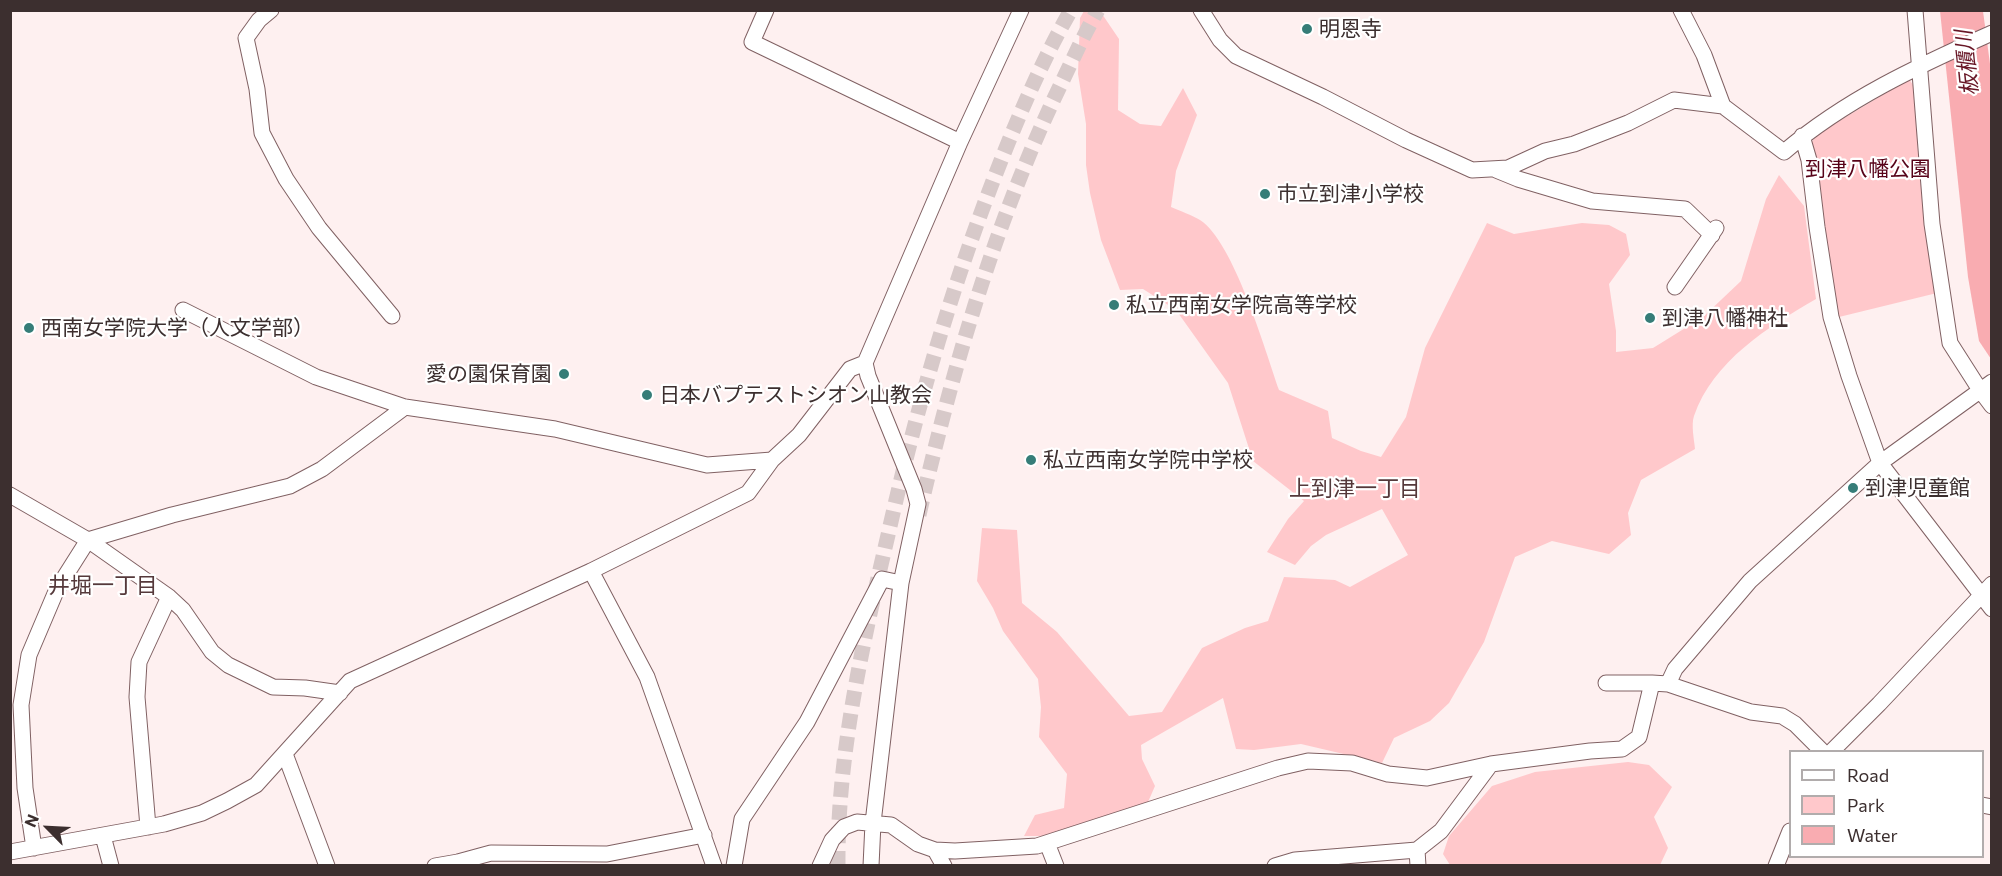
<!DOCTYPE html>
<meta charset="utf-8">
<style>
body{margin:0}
#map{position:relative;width:2002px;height:876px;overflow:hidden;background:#fef0f0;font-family:Commissioner,sans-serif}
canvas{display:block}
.frame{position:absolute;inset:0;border:12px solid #3c2f2f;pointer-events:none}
.legend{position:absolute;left:1789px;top:750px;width:195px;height:108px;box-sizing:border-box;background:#fff;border:2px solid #b1acac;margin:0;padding:8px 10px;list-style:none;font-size:18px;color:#3c2f2f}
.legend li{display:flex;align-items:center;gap:12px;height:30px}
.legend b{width:30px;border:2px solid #b1acac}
.north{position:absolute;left:18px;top:798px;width:60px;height:60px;-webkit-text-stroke:4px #fff;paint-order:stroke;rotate:294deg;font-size:16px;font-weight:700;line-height:24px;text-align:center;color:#3c2f2f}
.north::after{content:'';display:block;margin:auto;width:21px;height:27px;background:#3c2f2f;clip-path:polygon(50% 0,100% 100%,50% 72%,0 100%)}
</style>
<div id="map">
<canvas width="2002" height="876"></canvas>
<div class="frame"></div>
<ul class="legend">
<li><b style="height:8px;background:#fff"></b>Road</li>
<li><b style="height:16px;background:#ffc8cb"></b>Park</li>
<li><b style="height:16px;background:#f9acb1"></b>Water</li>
</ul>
<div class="north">N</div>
</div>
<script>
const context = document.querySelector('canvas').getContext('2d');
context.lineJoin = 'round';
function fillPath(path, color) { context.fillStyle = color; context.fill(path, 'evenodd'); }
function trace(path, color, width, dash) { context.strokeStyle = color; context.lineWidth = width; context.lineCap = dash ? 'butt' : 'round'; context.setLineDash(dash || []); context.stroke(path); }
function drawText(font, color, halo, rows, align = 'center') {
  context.font = font + ' Commissioner,"Noto Sans JP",sans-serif'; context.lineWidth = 4.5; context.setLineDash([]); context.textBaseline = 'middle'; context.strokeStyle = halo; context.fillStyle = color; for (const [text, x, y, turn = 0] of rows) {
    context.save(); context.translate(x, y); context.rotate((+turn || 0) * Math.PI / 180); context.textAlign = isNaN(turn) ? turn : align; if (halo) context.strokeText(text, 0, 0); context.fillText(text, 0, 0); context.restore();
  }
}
fillPath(new Path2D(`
 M 1084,11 L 1100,11 L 1119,39 L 1118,110 L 1140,124 L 1161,126 L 1183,88 L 1197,115 L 1176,171 L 1171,207 C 1180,211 1192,215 1200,220 C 1234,242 1265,350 1279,390 L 1328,411 L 1332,438 L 1361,451 L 1381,457 L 1406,417 L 1425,348 L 1487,223 L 1514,234 L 1582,223 L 1609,225 L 1626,234 L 1630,255 L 1609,284 L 1616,331 L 1616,352 L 1653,348 L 1703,317 L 1741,281 L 1766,199 L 1779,175 L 1804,206 L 1816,299 C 1768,327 1713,361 1694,416 C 1691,425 1694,439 1695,449 L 1641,480 L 1628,513 L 1631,535 L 1609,554 L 1552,541 L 1515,557 L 1484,642 L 1449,703 L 1430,721 L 1394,738 L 1382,763 L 1301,744 L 1254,750 L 1236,749 L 1223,698 L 1141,745 L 1142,759 L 1155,786 L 1148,802 L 1047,836 L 1024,836 L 1035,815 L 1064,808 L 1067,774 L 1039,737 L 1041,707 L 1038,679 L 1003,631 L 993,608 L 977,581 L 982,528 L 1017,530 L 1022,603 L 1057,632 L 1129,716 L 1162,712 L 1202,648 L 1245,628 L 1268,621 L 1284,577 L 1335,580 L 1350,587 L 1408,555 L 1382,509 L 1326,535 L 1311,546 L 1295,565 L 1267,552 L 1288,519 L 1304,501 L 1253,461 L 1228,383 L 1176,310 L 1143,289 L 1120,290 L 1101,240 L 1090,193 L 1086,165 L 1086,124 L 1078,74 L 1080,18 Z
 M 1909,79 L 1915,88 L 1918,154 L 1925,227 L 1937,293 L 1839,317 L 1823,228 L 1812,142 L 1816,135 Z
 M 1628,762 L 1649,765 L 1672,787 L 1654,817 L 1668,848 L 1660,865 L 1450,865 L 1443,854 L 1449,836 L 1492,786 L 1535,772 Z`), '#ffc8cb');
fillPath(new Path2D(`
 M 1940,11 L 1983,11 L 1992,79 L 1991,359 L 1979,341 L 1968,277 Z`), '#f9acb1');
trace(new Path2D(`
 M 919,515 C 953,367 995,221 1061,84 C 1073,59 1084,34 1098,10
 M 838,866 C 837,755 863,642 888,535 C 917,406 953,281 1002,158 C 1022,108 1044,57 1071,10`), '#d7c9c9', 15, [15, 8]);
const minor = new Path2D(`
 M 271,10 L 259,20 L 246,38 L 257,89 L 262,133 L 286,179 L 319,228 L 392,316
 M 766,10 L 752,42 L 960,142
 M 1201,10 L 1220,40 L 1236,56 L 1323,97 L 1406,140 L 1472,170 L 1508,168 L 1545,151 L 1574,144 L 1628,123 L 1674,100 L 1723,106 L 1784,152 C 1846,99 1918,66 1992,33
 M 1681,10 L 1704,55 L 1723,106
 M 1915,10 L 1932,224 L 1950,343 L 1980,390 L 1992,406
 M 1802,136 L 1809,160 L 1817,227 L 1831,317 L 1849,376 L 1880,463 L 1992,609
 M 1496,170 L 1518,179 L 1592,201 L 1685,209 L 1712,235
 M 1675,287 L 1716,228
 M 183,310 L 316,377 L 405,407 L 555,429 L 707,465 L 772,460
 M 10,495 L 88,540 L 169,597 L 183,610 L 212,652 L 228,665 L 273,687 L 305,688 L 340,693
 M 591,571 L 647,677 L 714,866
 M 1606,683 L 1652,683
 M 1668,684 L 1675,669 L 1750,581 L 1880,463 L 1992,382
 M 1831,752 L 1879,704 L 1992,584
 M 285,754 L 327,866
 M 1982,805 L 1992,807
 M 148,827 L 137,697 L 139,662 L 169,597
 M 103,836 L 111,866
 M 1047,843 L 1056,866
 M 34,848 L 25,788 L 21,705 L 29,655 L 57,589 L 88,540 L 172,515 L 290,486 L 322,469 L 405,407
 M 935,850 L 944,866
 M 1417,850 L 1418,866
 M 10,852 L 164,824 L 202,813 L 227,801 L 256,785 L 350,681 L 591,571 L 748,493 L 772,460 L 799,435 L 850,369 L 865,363
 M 435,866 L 458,862 L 491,853 L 607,854 L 704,835
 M 734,866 L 742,819 L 807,722 L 882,579 L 901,583
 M 820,866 L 832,840 L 844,827 L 857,822 L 891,825 L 918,844 L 935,850 L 955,851 L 1037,846 L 1278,768 L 1308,761 L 1352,763 L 1388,774 L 1427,778 L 1491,764 L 1590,751 L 1622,749 L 1639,737 L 1652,683 L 1668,684 L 1751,712 L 1782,716 L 1795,724 L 1823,752
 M 871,866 L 873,823 L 901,583 L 918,504 L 914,489 L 868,376 L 865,363 L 960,142 L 1021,10
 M 1275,866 L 1295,860 L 1417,850 L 1441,831 L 1491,764
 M 1776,866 L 1790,831`);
trace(minor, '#806163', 17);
trace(minor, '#fff', 15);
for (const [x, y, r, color] of [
 [1307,29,6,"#367d78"],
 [1265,194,6,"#367d78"],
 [1114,305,6,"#367d78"],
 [1650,318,6,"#367d78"],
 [29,328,6,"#367d78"],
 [564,374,6,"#367d78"],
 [647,395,6,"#367d78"],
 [1031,460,6,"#367d78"],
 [1853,488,6,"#367d78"]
]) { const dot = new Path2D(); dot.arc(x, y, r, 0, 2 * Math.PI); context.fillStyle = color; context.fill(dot); trace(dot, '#fff', 2); }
drawText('21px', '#3c2f2f', '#fff', [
 ["明恩寺",1319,29],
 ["市立到津小学校",1277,194],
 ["私立西南女学院高等学校",1126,305],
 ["到津八幡神社",1662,318],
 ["西南女学院大学（人文学部）",41,328],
 ["愛の園保育園",552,374,"right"],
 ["日本バプテストシオン山教会",659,395],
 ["私立西南女学院中学校",1043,460],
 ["到津児童館",1865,488]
], 'left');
drawText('21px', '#570218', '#fff', [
 ["到津八幡公園",1868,169]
]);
drawText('italic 22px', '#681626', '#fff', [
 ["板櫃川",1967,63,-96]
]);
drawText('22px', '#55393b', '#fff', [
 ["上到津一丁目",1355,489],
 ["井堀一丁目",103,586]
]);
</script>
